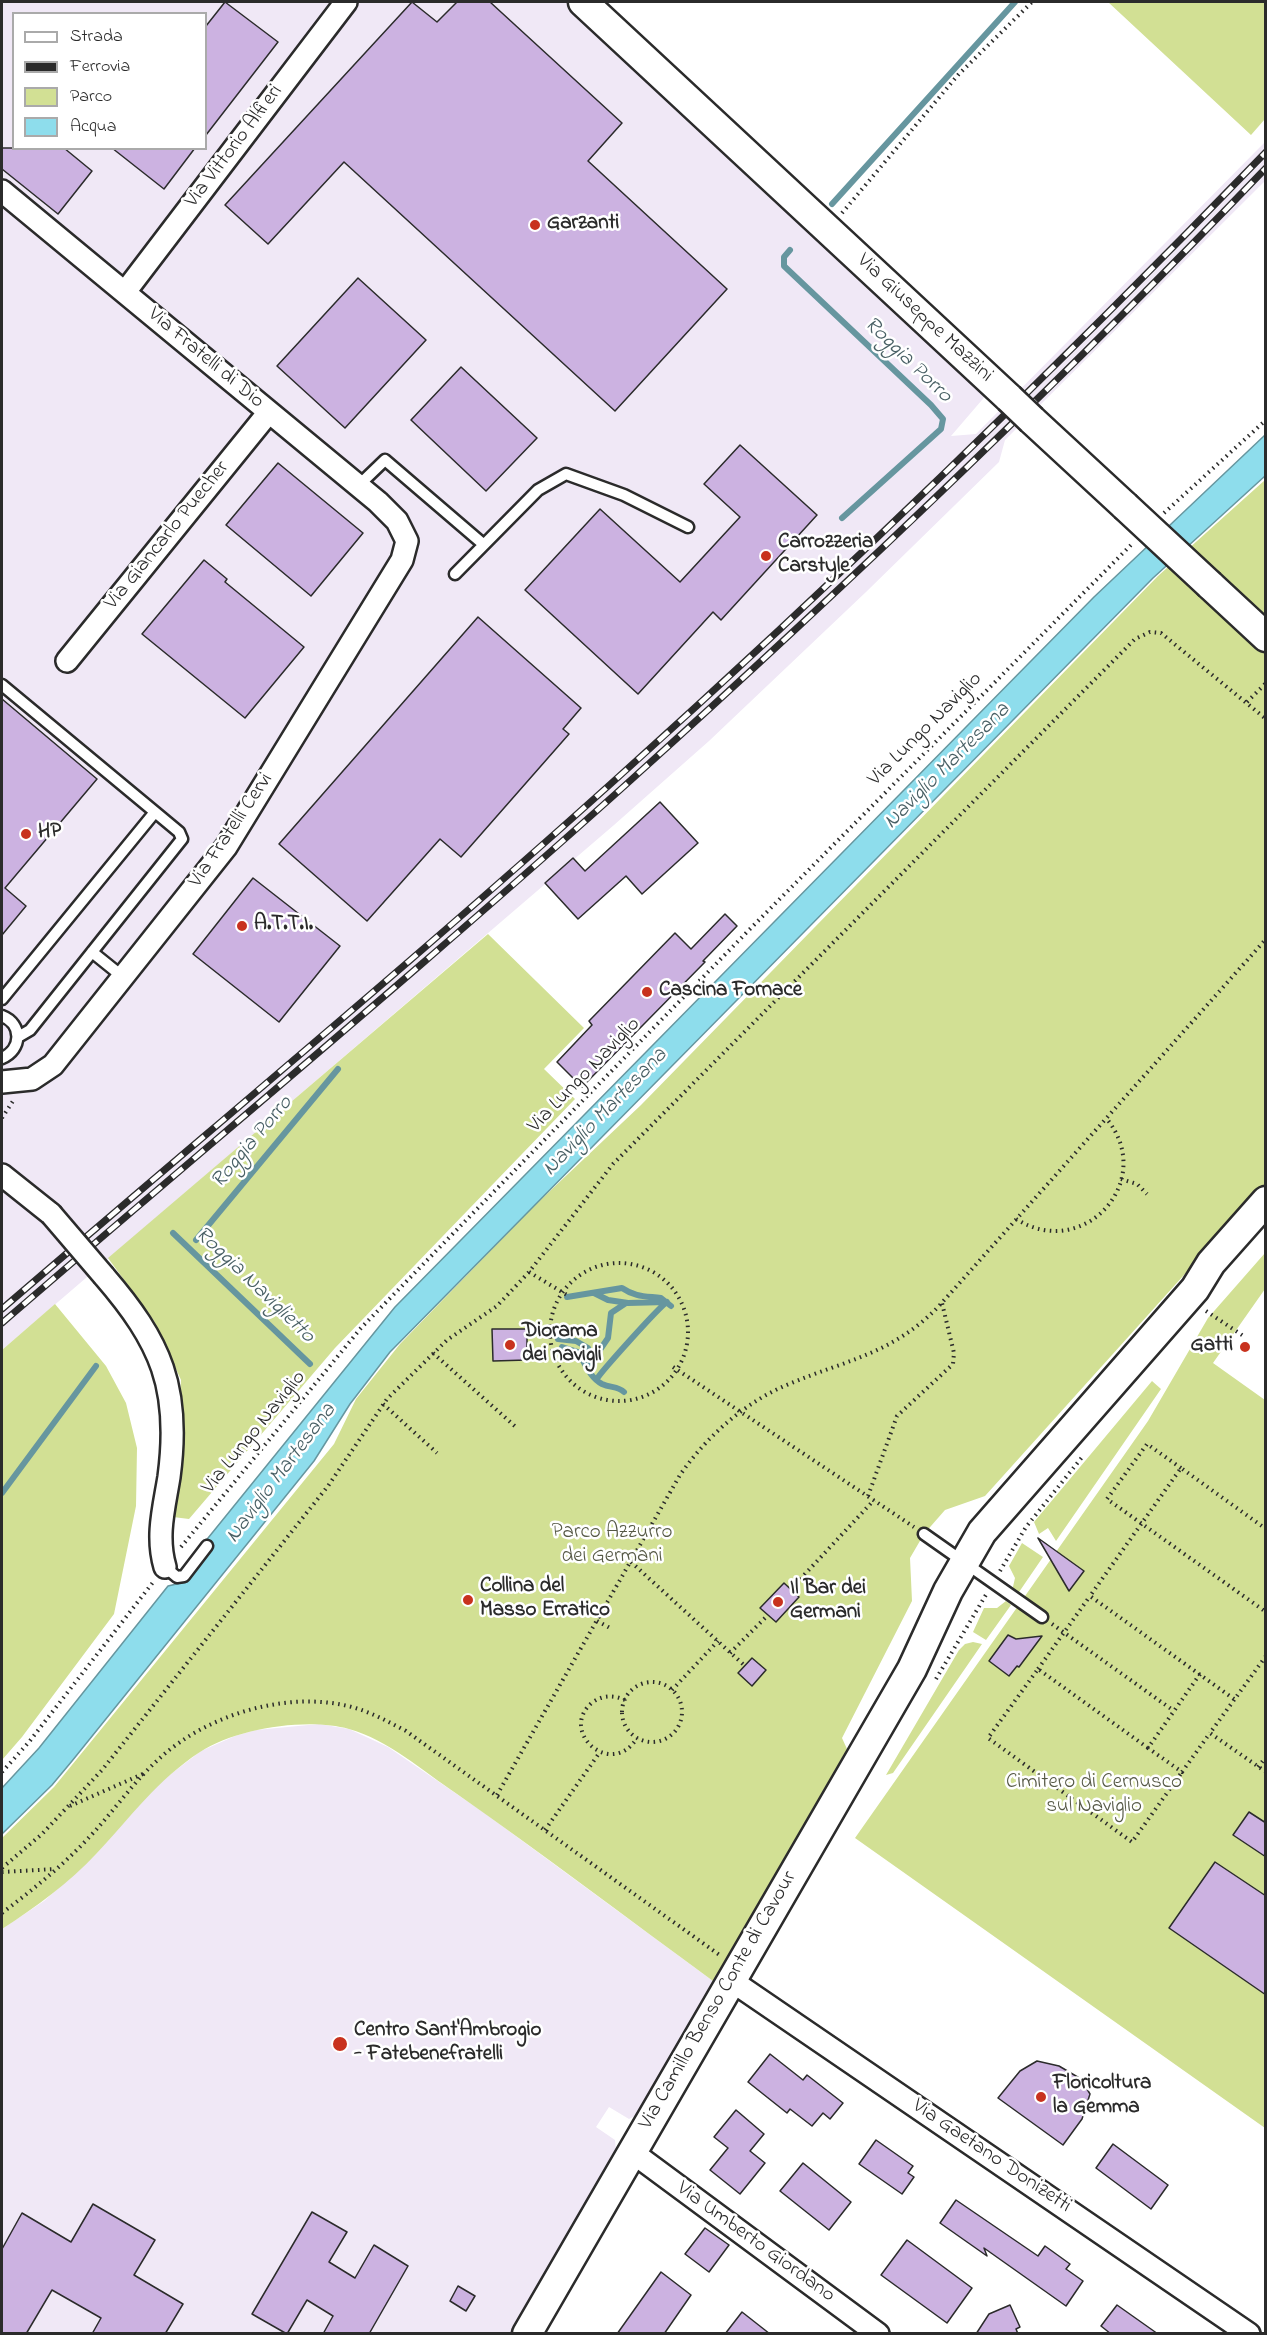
<!DOCTYPE html>
<style>
body{margin:0}
#map{position:relative;width:1267px;height:2335px;overflow:hidden;background:#fff;font-family:"Indie Flower",sans-serif}
canvas{display:block}
.frame{position:absolute;inset:0;border:3px solid #2b2b2b;pointer-events:none}
.legend{position:absolute;left:12px;top:12px;width:195px;height:138px;box-sizing:border-box;background:#fff;border:2px solid #aaa;margin:0;padding:8px 10px;list-style:none;font-size:18px;color:#2b2b2b}
.legend li{display:flex;align-items:center;gap:12px;height:30px}
.legend b{width:30px;border:2px solid #aaa}
</style>
<div id="map">
<canvas width="1267" height="2335"></canvas>
<div class="frame"></div>
<ul class="legend">
<li><b style="height:8px;background:#fff"></b>Strada</li>
<li><b style="height:8px;background:#2b2b2b"></b>Ferrovia</li>
<li><b style="height:16px;background:#d2e094"></b>Parco</li>
<li><b style="height:16px;background:#8eddec"></b>Acqua</li>
</ul>
</div>
<script>
const context = document.querySelector('canvas').getContext('2d');
context.lineJoin = 'round';
function fillPath(path, color) { context.fillStyle = color; context.fill(path, 'evenodd'); }
function trace(path, color, width, dash) { context.strokeStyle = color; context.lineWidth = width; context.lineCap = dash ? 'butt' : 'round'; context.setLineDash(dash || []); context.stroke(path); }
function drawText(font, color, halo, rows, align = 'center') {
  context.font = font + ' "Indie Flower",sans-serif'; context.lineWidth = 5; context.setLineDash([]); context.textBaseline = 'middle'; context.strokeStyle = halo; context.fillStyle = color; for (const [text, x, y, turn = 0] of rows) {
    context.save(); context.translate(x, y); context.rotate((+turn || 0) * Math.PI / 180); context.textAlign = isNaN(turn) ? turn : align; if (halo) context.strokeText(text, 0, 0); context.fillText(text, 0, 0); context.restore();
  }
}
fillPath(new Path2D(`
 M 2,2 L 572,2 L 994,386 L 951,436 L 976,434 L 1265,142 L 1265,181 L 1005,440 L 999,462 L 866,592 L 709,741 L 614,825 L 2,1350 ZM 14,14 L 206,14 L 206,148 L 14,148 Z
 M 319,1724 L 349,1729 L 388,1747 L 483,1812 L 713,1981 L 641,2113 L 629,2119 L 609,2107 L 596,2127 L 615,2140 L 616,2151 L 511,2333 L 2,2334 L 2,1929 L 44,1901 L 96,1854 L 155,1786 L 201,1751 L 235,1736 L 256,1730 Z`), '#f0e8f6');
fillPath(new Path2D(`
 M 1108,2 L 1265,2 L 1265,119 L 1251,135 Z
 M 1265,480 L 1265,1185 L 985,1496 L 945,1510 L 924,1534 L 910,1558 L 912,1601 L 842,1738 L 847,1749 L 713,1981 C 627,1918 543,1854 457,1794 C 423,1771 388,1740 349,1729 C 307,1717 235,1729 200,1752 C 157,1780 131,1817 97,1853 C 69,1883 36,1907 2,1929 L 2,1838 L 54,1787 L 334,1444 L 356,1399 L 400,1344 L 532,1208 L 641,1105 L 1158,576 Z
 M 488,934 L 584,1028 L 544,1069 L 575,1099 L 335,1348 L 189,1519 L 173,1517 L 181,1380 L 154,1321 L 108,1258 Z
 M 1265,1253 L 1265,1289 L 1213,1363 L 1265,1400 L 1265,2128 L 855,1838 L 1148,1421 L 1208,1318 Z
 M 55,1304 L 106,1366 L 126,1403 L 137,1448 L 136,1506 L 114,1614 L 22,1737 L 2,1760 L 2,1350 Z
 M 1152,1381 L 1161,1389 L 1056,1541 L 1048,1528 L 1039,1534 L 1034,1522 Z
 M 1022,1543 L 1043,1557 L 1017,1595 L 1012,1591 L 1015,1578 L 1009,1566 Z
 M 1006,1601 L 1011,1605 L 986,1640 L 973,1632 L 984,1608 L 997,1608 Z
 M 973,1642 L 982,1644 L 893,1773 L 886,1775 L 959,1650 L 965,1644 Z`), '#d2e094');
const water = new Path2D(`
 M 1265,435 L 1265,476 L 1153,578 L 390,1352 L 350,1404 L 314,1461 L 72,1761 L 52,1785 L 2,1834 L 2,1788 L 39,1748 L 168,1586 L 185,1582 L 211,1549 L 204,1543 L 395,1307 L 1094,597 Z`);
fillPath(water, '#8eddec');
trace(water, '#66969f', 1.5);
trace(new Path2D(`
 M 832,204 L 1015,2
 M 790,250 L 784,257 L 784,266 L 931,405 L 943,419 L 941,429 L 842,518
 M 173,1233 L 310,1364
 M 196,1240 L 338,1069
 M 594,1293 L 608,1300 L 628,1303 L 666,1302
 M 567,1297 L 622,1288 C 635,1297 646,1296 661,1298 L 671,1306
 M 558,1339 L 576,1341 L 588,1348 L 592,1366
 M 562,1347 L 578,1352 C 585,1363 590,1378 602,1384 C 611,1388 618,1386 624,1392
 M 591,1363 L 608,1338 L 611,1313 L 626,1303
 M 597,1379 C 599,1374 659,1307 667,1302
 M 2,1493 L 96,1366`), '#66969f', 6);
const building = new Path2D(`
 M 225,2 L 278,42 L 206,135 L 206,26 Z
 M 412,2 L 437,22 L 457,2 L 490,2 L 622,123 L 588,161 L 727,289 L 615,411 L 344,162 L 268,244 L 225,205 Z
 M 2,148 L 64,148 L 92,171 L 58,214 L 2,169 Z
 M 112,148 L 195,148 L 164,189 Z
 M 358,278 L 426,340 L 345,428 L 277,366 Z
 M 461,367 L 537,438 L 486,491 L 411,420 Z
 M 740,445 L 817,515 L 721,620 L 713,612 L 638,694 L 525,590 L 600,509 L 680,582 L 740,517 L 704,484 Z
 M 278,463 L 363,533 L 311,596 L 226,525 Z
 M 204,560 L 227,579 L 225,582 L 304,647 L 245,718 L 142,634 Z
 M 478,617 L 581,708 L 563,729 L 569,734 L 461,857 L 440,839 L 367,921 L 279,844 Z
 M 2,699 L 97,779 L 5,888 L 26,906 L 2,935 Z
 M 660,802 L 698,843 L 642,894 L 626,876 L 578,919 L 545,883 L 573,858 L 585,871 Z
 M 253,878 L 340,946 L 279,1022 L 193,954 Z
 M 725,914 L 737,926 L 703,961 L 705,962 L 582,1087 L 557,1062 L 592,1025 L 589,1021 L 675,933 L 691,949 Z
 M 492,1329 L 527,1329 L 527,1360 L 493,1361 Z
 M 1038,1538 L 1084,1571 L 1069,1591 Z
 M 784,1583 L 799,1597 L 776,1622 L 760,1608 Z
 M 1008,1635 L 1016,1639 L 1042,1636 L 1019,1667 L 1017,1666 L 1009,1676 L 989,1661 Z
 M 752,1658 L 766,1670 L 752,1686 L 738,1673 Z
 M 1249,1812 L 1266,1823 L 1266,1857 L 1233,1835 Z
 M 1215,1862 L 1266,1896 L 1266,1995 L 1169,1928 Z
 M 770,2054 L 803,2080 L 807,2075 L 843,2103 L 830,2119 L 823,2113 L 812,2126 L 790,2109 L 787,2113 L 748,2082 Z
 M 1037,2061 L 1059,2066 L 1081,2079 L 1090,2094 L 1082,2119 L 1063,2145 L 998,2098 L 1020,2071 Z
 M 736,2110 L 764,2134 L 750,2151 L 765,2163 L 740,2194 L 710,2170 L 728,2148 L 714,2137 Z
 M 876,2140 L 913,2166 L 908,2173 L 914,2177 L 902,2194 L 859,2164 Z
 M 1113,2144 L 1168,2185 L 1151,2209 L 1096,2168 Z
 M 803,2163 L 851,2202 L 829,2230 L 780,2191 Z
 M 956,2200 L 1038,2256 L 1045,2246 L 1070,2264 L 1066,2269 L 1083,2281 L 1066,2306 L 984,2248 L 987,2256 L 940,2223 Z
 M 93,2204 L 155,2240 L 134,2275 L 183,2304 L 165,2334 L 92,2334 L 101,2318 L 52,2290 L 26,2334 L 2,2334 L 2,2249 L 22,2213 L 71,2242 Z
 M 312,2212 L 347,2232 L 329,2262 L 355,2278 L 374,2245 L 408,2266 L 369,2334 L 323,2334 L 333,2316 L 307,2300 L 287,2334 L 252,2314 Z
 M 705,2228 L 729,2245 L 709,2272 L 685,2254 Z
 M 907,2240 L 972,2288 L 947,2323 L 881,2275 Z
 M 661,2272 L 691,2295 L 664,2334 L 617,2334 Z
 M 458,2286 L 475,2296 L 466,2311 L 450,2301 Z
 M 1010,2305 L 1020,2327 L 1016,2329 L 1018,2334 L 976,2334 L 989,2314 Z
 M 1117,2305 L 1158,2334 L 1111,2334 L 1101,2326 Z
 M 742,2312 L 770,2334 L 725,2334 Z`);
fillPath(building, '#ccb2e1');
trace(building, '#2b2b2b', 1.5);
const lane = new Path2D(`
 M 358,486 L 385,460 L 483,544
 M 455,574 L 538,490 L 566,474 L 624,495 L 688,527
 M 2,685 L 155,812 L 2,999
 M 92,952 L 123,977
 M 2,1016 C 23,1024 22,1050 2,1058
 M 18,1037 L 30,1030 L 182,839 L 179,832 L 155,812
 M 924,1534 L 1042,1617
 M 165,1567 L 177,1577 L 184,1576 L 207,1546`);
const street = new Path2D(`
 M 2,191 L 378,502 L 397,521 L 407,541 L 402,560 L 226,847 L 53,1065 L 32,1079 L 2,1082
 M 125,292 L 346,2
 M 67,661 L 269,412
 M 2,1175 L 51,1214
 M 104,1276 C 161,1342 181,1388 169,1477 C 164,1508 156,1536 165,1567
 M 732,1981 L 1249,2334
 M 632,2152 L 878,2334`);
const secondary = new Path2D(`
 M 583,2 L 1009,398
 M 1032,420 L 1125,506
 M 1210,585 L 1266,637
 M 527,2334 L 912,1669 L 948,1591 L 982,1532 L 1195,1289 L 1211,1263 L 1266,1201`);
trace(lane, '#2b2b2b', 15);
trace(street, '#2b2b2b', 26);
trace(secondary, '#2b2b2b', 33);
trace(new Path2D(`
 M 842,213 L 958,75 L 1032,2
 M 1164,513 L 1266,420
 M 1247,702 L 1266,683
 M 2,1118 L 13,1101
 M 1121,1179 L 1137,1184 L 1147,1194
 M 1016,1219 C 1084,1262 1158,1180 1106,1118
 M550 1332a69 69 0 1 1 138 0a69 69 0 1 1-138 0Z
 M 529,1272 L 567,1295
 M 1206,1311 L 1245,1337
 M 433,1353 L 517,1428
 M 673,1367 L 914,1527
 M 383,1404 L 437,1453
 M 1181,1468 L 1147,1444 L 1107,1499 L 1266,1612
 M 868,1496 L 897,1416 L 953,1364 L 954,1353 L 942,1303
 M 181,1547 L 361,1328 L 749,930 L 1133,543
 M 631,1562 L 745,1666
 M 1000,1571 L 1026,1527 L 1083,1456
 M 792,1588 L 874,1500
 M 597,1621 L 612,1629
 M 1052,1624 L 1174,1711
 M 730,1653 L 768,1615
 M 1266,1656 L 1210,1733 L 1266,1772
 M 1038,1669 L 1090,1596
 M 1200,1674 L 1148,1748 L 1182,1772 L 1210,1733
 M 936,1679 L 987,1593
 M622 1712a30 30 0 1 1 60 0a30 30 0 1 1-60 0Z
 M 672,1690 L 718,1641
 M 1234,1699 L 1090,1596 L 1181,1468 L 1266,1529
 M 625,1700 C 614,1695 603,1695 593,1702 C 557,1730 611,1780 637,1738
 M 1148,1748 L 1038,1669 L 988,1738 L 1132,1842 L 1182,1772
 M 1258,1767 L 1266,1757
 M 2,1772 L 29,1742 L 154,1581
 M 497,1795 L 680,1475 C 707,1436 745,1402 789,1384 C 846,1360 893,1354 939,1306 L 1266,939
 M 70,1806 L 145,1773
 M 545,1830 L 600,1752
 M 2,1868 L 42,1834 L 102,1770 L 328,1486 L 387,1399 L 447,1340 L 497,1306 L 529,1272 L 613,1164 L 1135,639 L 1150,632 L 1161,633 L 1266,719
 M 2,1872 L 55,1869
 M 2,1913 C 35,1888 66,1863 94,1832 C 116,1808 136,1779 161,1757 C 208,1715 285,1691 348,1706 C 369,1711 387,1721 406,1731 L 721,1956`), '#2b2b2b', 4, [1.5, 4.5]);
trace(lane, '#fff', 10);
trace(street, '#fff', 21);
trace(secondary, '#fff', 28);
const rail = new Path2D(`
 M 2,1309 C 206,1133 414,961 615,780 C 839,579 1056,369 1266,152
 M 2,1323 C 208,1145 418,971 621,789 C 843,589 1059,384 1266,168`);
trace(rail, '#2b2b2b', 7);
trace(rail, '#fff', 4.5, [14]);
const streetBridge = new Path2D(`
 M 51,1214 L 104,1276`);
const secondaryBridge = new Path2D(`
 M 1009,398 L 1032,420
 M 1125,506 L 1210,585`);
trace(streetBridge, '#2b2b2b', 26, []);
trace(secondaryBridge, '#2b2b2b', 33, []);
trace(streetBridge, '#fff', 21);
trace(secondaryBridge, '#fff', 28);
for (const [x, y, r, color] of [
 [535,225,6,"#c8321e"],
 [766,556,6,"#c8321e"],
 [26,834,6,"#c8321e"],
 [242,926,6,"#c8321e"],
 [647,992,6,"#c8321e"],
 [510,1345,6,"#c8321e"],
 [1245,1347,6,"#c8321e"],
 [468,1600,6,"#c8321e"],
 [778,1602,6,"#c8321e"],
 [340,2044,8,"#c8321e"],
 [1041,2097,6,"#c8321e"]
]) { const dot = new Path2D(); dot.arc(x, y, r, 0, 2 * Math.PI); context.fillStyle = color; context.fill(dot); trace(dot, '#fff', 2); }
drawText('21px', '#2b2b2b', '#fff', [
 ["Via Vittorio Alfieri",235,147,-53],
 ["Via Giuseppe Mazzini",924,319,43],
 ["Via Fratelli di Dio",205,359,40],
 ["Via Giancarlo Puecher",168,536,-51],
 ["Via Lungo Naviglio",926,730,-45],
 ["Via Fratelli Cervi",232,831,-56],
 ["Via Lungo Naviglio",585,1076,-46],
 ["Via Lungo Naviglio",255,1433,-51],
 ["Via Camillo Benso Conte di Cavour",719,2001,-60],
 ["Via Gaetano Donizetti",991,2157,34],
 ["Via Umberto Giordano",755,2243,36]
]);
drawText('bold 21px', '#2b2b2b', '#fff', [
 ["Garzanti",547,225],
 ["Carrozzeria",778,544],
 ["Carstyle",778,568],
 ["HP",38,834],
 ["A.T.T.I.",254,926],
 ["Cascina Fornace",659,992],
 ["Diorama",522,1333],
 ["dei navigli",522,1357],
 ["Gatti",1233,1347,"right"],
 ["Collina del",480,1588],
 ["Masso Erratico",480,1612],
 ["Il Bar dei",790,1590],
 ["Germani",790,1614],
 ["Centro Sant'Ambrogio",354,2032],
 ["- Fatebenefratelli",354,2056],
 ["Floricoltura",1053,2085],
 ["la Gemma",1053,2109]
], 'left');
drawText('21px', '#555845', '#fff', [
 ["Parco Azzurro",612,1534],
 ["dei Germani",612,1558],
 ["Cimitero di Cernusco",1094,1784],
 ["sul Naviglio",1094,1808]
]);
drawText('italic 22px', '#496065', '#fff', [
 ["Roggia Porro",907,361,44],
 ["Naviglio Martesana",948,767,-45],
 ["Naviglio Martesana",606,1113,-46],
 ["Roggia Porro",253,1143,-50],
 ["Roggia Naviglietto",254,1286,44],
 ["Naviglio Martesana",282,1474,-53]
]);
</script>
